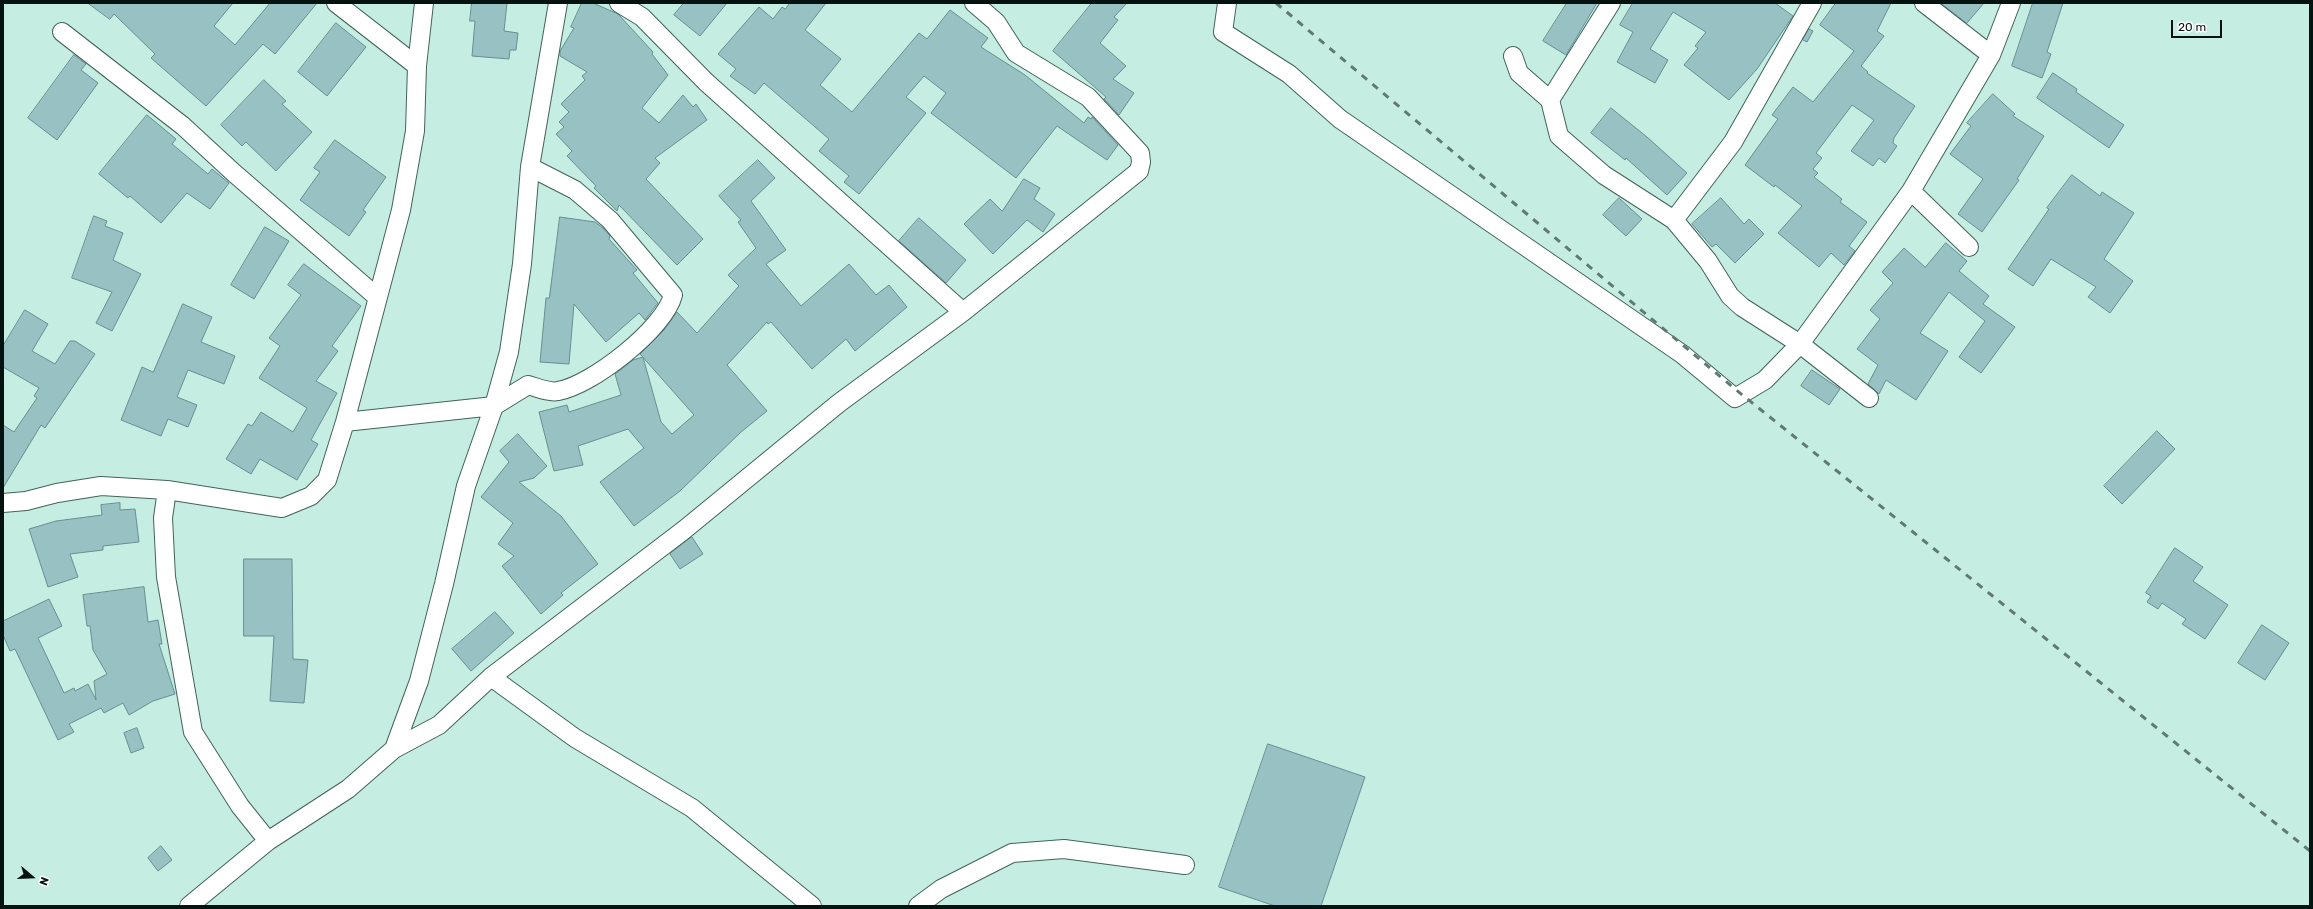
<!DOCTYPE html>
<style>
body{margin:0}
#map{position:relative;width:2313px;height:909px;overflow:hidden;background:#c5ede1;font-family:Rubik,sans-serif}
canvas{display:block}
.frame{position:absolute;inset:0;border:4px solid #051310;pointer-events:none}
.north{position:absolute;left:12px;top:857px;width:40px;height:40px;-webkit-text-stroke:3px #fff;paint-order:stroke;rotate:109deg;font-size:11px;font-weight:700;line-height:16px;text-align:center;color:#051310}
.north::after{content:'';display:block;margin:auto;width:14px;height:18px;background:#051310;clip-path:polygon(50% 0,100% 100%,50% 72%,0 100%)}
.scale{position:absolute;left:2171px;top:20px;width:51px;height:18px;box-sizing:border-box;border:2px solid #051310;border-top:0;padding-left:5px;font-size:12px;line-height:14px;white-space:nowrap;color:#051310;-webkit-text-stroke:3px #fff;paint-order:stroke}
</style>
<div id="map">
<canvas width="2313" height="909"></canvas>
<div class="frame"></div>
<div class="north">N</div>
<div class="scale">20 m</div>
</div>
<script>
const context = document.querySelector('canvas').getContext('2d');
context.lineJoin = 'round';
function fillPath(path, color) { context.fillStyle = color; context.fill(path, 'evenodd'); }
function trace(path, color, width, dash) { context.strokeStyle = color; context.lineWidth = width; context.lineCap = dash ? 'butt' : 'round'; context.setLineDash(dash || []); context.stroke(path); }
const building = new Path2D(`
 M 88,3 L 233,3 L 214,26 L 235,45 L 270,3 L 317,3 L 275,54 L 263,44 L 206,106 L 151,58 L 155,54 L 114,14 L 110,19 Z
 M 472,3 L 507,3 L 504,31 L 518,33 L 516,50 L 510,50 L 509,59 L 472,56 L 475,21 L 470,21 Z
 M 582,3 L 593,3 L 618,14 L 653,52 L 652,54 L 668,75 L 642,108 L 659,123 L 683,95 L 693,107 L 696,104 L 707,120 L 655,158 L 660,163 L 646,179 L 703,239 L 677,265 L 619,205 L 617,211 L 594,188 L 596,186 L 567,156 L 572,151 L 556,134 L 564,127 L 559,122 L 569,112 L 561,104 L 585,80 L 582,76 L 587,72 L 560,56 L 560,51 L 574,28 L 571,27 Z
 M 684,3 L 727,3 L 700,36 L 674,15 Z
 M 790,3 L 826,3 L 805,30 L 841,59 L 820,85 L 852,112 L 919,33 L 927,39 L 950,10 L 988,38 L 981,47 L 1025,75 L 1084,123 L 1088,117 L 1091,119 L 1092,117 L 1118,145 L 1107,160 L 1057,126 L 1016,178 L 931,113 L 946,93 L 924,76 L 906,97 L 926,113 L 859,194 L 844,182 L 849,176 L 819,151 L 829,139 L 764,83 L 755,94 L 730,76 L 736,69 L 718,54 L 759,7 L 773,19 L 782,7 L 785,9 Z
 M 1092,3 L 1127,3 L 1114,17 L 1118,20 L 1100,43 L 1126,66 L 1113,79 L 1134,93 L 1119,115 L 1104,99 L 1106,97 L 1053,51 Z
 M 1567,3 L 1597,3 L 1566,55 L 1543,41 Z
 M 1633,3 L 1775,3 L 1793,16 L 1757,69 L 1729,100 L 1684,65 L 1698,48 L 1695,46 L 1706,32 L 1673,12 L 1650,49 L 1668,60 L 1655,83 L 1617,62 L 1633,32 L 1620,25 Z
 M 1836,3 L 1891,3 L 1877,31 L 1884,36 L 1861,66 L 1868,72 L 1867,73 L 1915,106 L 1894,138 L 1893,143 L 1897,146 L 1885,163 L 1879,158 L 1873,166 L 1851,151 L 1874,120 L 1852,105 L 1816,153 L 1822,158 L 1813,169 L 1818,173 L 1814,177 L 1842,199 L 1840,202 L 1867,222 L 1849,246 L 1855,251 L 1844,265 L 1831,253 L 1819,267 L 1778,233 L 1802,206 L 1775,185 L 1774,187 L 1745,165 L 1778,119 L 1772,115 L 1793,87 L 1813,102 L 1854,51 L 1820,25 Z
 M 1941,3 L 1984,3 L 1967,23 Z
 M 2033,3 L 2063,3 L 2047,52 L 2051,54 L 2042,78 L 2012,66 Z
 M 336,23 L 366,47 L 327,96 L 298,72 Z
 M 1809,29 L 1813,31 L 1807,42 L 1803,40 Z
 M 74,55 L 86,64 L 81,70 L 98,83 L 57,140 L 28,118 Z
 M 2053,73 L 2077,89 L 2076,92 L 2124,125 L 2109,148 L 2037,98 Z
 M 264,80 L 286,101 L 282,104 L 312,132 L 276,171 L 246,142 L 242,146 L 221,125 Z
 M 1993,94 L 2015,114 L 2013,116 L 2044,136 L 2017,179 L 2019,180 L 1982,232 L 1958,214 L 1983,179 L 1950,154 L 1971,126 L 1967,123 Z
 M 1611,108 L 1647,137 L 1687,173 L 1667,195 L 1626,158 L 1625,160 L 1591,133 Z
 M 147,115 L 176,139 L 172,144 L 208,174 L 212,169 L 229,183 L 210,209 L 187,193 L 161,223 L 130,196 L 128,198 L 99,174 Z
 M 335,140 L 386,177 L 363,210 L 366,212 L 349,236 L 300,200 L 320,172 L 314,168 Z
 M 758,160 L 775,178 L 751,201 L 786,250 L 766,264 L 801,306 L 849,264 L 876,295 L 889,285 L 907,307 L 855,351 L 846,339 L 812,369 L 771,322 L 768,324 L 767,322 L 727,365 L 767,411 L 741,432 L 680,491 L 634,526 L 600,482 L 644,448 L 628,429 L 578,446 L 583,465 L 554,471 L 539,412 L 567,405 L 569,412 L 621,395 L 615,374 L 633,360 L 643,357 L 661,422 L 672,434 L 694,415 L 640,354 L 664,330 L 677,312 L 697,333 L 739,286 L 728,275 L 756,248 L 738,222 L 741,220 L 719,196 Z
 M 2072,175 L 2100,196 L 2102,192 L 2134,213 L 2104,259 L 2133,281 L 2110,313 L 2088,297 L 2096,287 L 2051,259 L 2033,286 L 2008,269 L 2049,209 L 2047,208 Z
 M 1024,179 L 1040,188 L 1034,199 L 1055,214 L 1043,232 L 1027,220 L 993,254 L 964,224 L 990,199 L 1002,211 Z
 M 1619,198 L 1642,219 L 1626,236 L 1603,215 Z
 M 1721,198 L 1744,224 L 1749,219 L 1764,234 L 1735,263 L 1716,244 L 1712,247 L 1692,224 Z
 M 94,216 L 107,221 L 105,226 L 123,233 L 113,260 L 141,274 L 112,331 L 96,323 L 112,292 L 72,278 Z
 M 560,217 L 595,222 L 603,228 L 610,236 L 609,239 L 637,270 L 633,273 L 658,303 L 645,320 L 639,313 L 606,342 L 574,304 L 569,364 L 540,362 L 546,298 L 549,298 Z
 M 919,218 L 966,260 L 946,283 L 899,241 Z
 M 265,227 L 289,241 L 254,299 L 231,285 Z
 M 1946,243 L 1967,261 L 1959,271 L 1989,296 L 1983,304 L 2015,327 L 1981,373 L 1959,357 L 1985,321 L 1949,292 L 1920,333 L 1948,351 L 1916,400 L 1886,380 L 1879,394 L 1868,384 L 1878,365 L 1857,349 L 1880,319 L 1870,310 L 1893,283 L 1882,272 L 1904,248 L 1925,267 Z
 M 304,264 L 361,306 L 332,346 L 338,351 L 316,381 L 337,393 L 311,440 L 318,444 L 297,480 L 260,459 L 251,474 L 226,459 L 248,424 L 252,426 L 261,412 L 293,432 L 307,408 L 259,378 L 280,346 L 269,338 L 301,295 L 288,285 Z
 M 183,304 L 212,317 L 201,342 L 235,356 L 224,384 L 188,370 L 177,397 L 197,405 L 188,427 L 168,419 L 161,436 L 121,420 L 142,367 L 153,372 Z
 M 25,310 L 48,324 L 32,351 L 55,364 L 70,341 L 75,341 L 95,354 L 45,428 L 41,425 L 3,488 L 3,425 L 14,432 L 37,398 L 34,396 L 39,388 L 3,367 L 3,346 Z
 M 1812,370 L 1840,389 L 1829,405 L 1801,386 Z
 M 2157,431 L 2175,449 L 2122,504 L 2104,486 Z
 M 518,434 L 547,466 L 534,478 L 519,482 L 561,516 L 598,564 L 561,593 L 563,595 L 541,614 L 502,566 L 514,556 L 498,544 L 513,523 L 481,497 L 509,462 L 500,451 Z
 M 120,503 L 120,510 L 135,509 L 139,542 L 103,546 L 103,550 L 70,554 L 78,577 L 48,587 L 29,529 L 56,521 L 102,515 L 101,505 Z
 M 692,537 L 703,554 L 680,569 L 670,554 Z
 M 2175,548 L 2203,567 L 2193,581 L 2228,605 L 2205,639 L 2182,624 L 2186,619 L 2162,603 L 2158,609 L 2147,602 L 2151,596 L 2146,593 Z
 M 244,559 L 292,559 L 293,659 L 308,660 L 304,703 L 270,701 L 274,636 L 244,636 Z
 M 144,587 L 148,622 L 158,620 L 162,644 L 159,644 L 175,694 L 153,701 L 129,715 L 123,703 L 104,713 L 101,708 L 69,724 L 74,732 L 58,740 L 15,649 L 10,651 L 3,635 L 3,621 L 49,599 L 62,626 L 38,638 L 64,693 L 74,688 L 75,691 L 88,684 L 96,700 L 94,681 L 107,674 L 93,650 L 90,626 L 87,626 L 83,595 Z
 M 495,612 L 514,633 L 471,671 L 452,649 Z
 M 2262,625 L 2289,643 L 2265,680 L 2238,663 Z
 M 137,728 L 144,748 L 131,753 L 124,733 Z
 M 1268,744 L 1365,777 L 1321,906 L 1275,906 L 1219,887 Z
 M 161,846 L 172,860 L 158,871 L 148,858 Z`);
fillPath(building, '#97c1c2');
trace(building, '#668f8f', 1);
const street = new Path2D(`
 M 336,3 L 417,66
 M 619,3 L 642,17 L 706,82 L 963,312
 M 1227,3 L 1223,32 L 1289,74 L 1340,119 L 1682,354 L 1735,398 L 1765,380 L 1800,344 L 1911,191 L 1991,55 L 2011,3
 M 1611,3 L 1550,100 L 1559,136 L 1604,175 L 1674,220
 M 1812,3 L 1733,142 L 1674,220 L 1708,261 L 1730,296 L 1742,307 L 1800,344 L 1869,398
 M 1924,3 L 1991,55
 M 62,32 L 183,126 L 234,173 L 377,297
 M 1513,56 L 1519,73 L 1550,100
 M 1911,191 L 1969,247
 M 345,422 L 494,406 L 528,385 C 536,387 549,393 558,391 C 591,386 665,328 673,295 L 610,220 L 575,190 L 530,167
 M 167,490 L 163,518 L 166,577 L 193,732 L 240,806 L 268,841
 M 3,503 L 26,501 L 57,493 L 101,486 L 167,490 L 282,508 L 311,496 L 327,480 L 345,422 L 401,210 L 415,131 L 417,66 L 424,3
 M 491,677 L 575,738 L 692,808 L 812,906
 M 394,749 L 419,681 L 444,584 L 466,486 L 494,406 L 509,352 L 522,264 L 530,167 L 558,3
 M 189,906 L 268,841 L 348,789 L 394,749 L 439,725 L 491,677 L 684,530 L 839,403 L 963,312 L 1139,171 L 1141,162 L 1140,153 L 1088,97 L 1016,53 L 996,22 L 974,3
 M 918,906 L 941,889 L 1012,853 L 1064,849 L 1185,865`);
trace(street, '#40645a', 20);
trace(street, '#fff', 18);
trace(new Path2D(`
 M 1276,3 L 1735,389 L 2310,851`), '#607a73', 3, [7, 7]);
</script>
